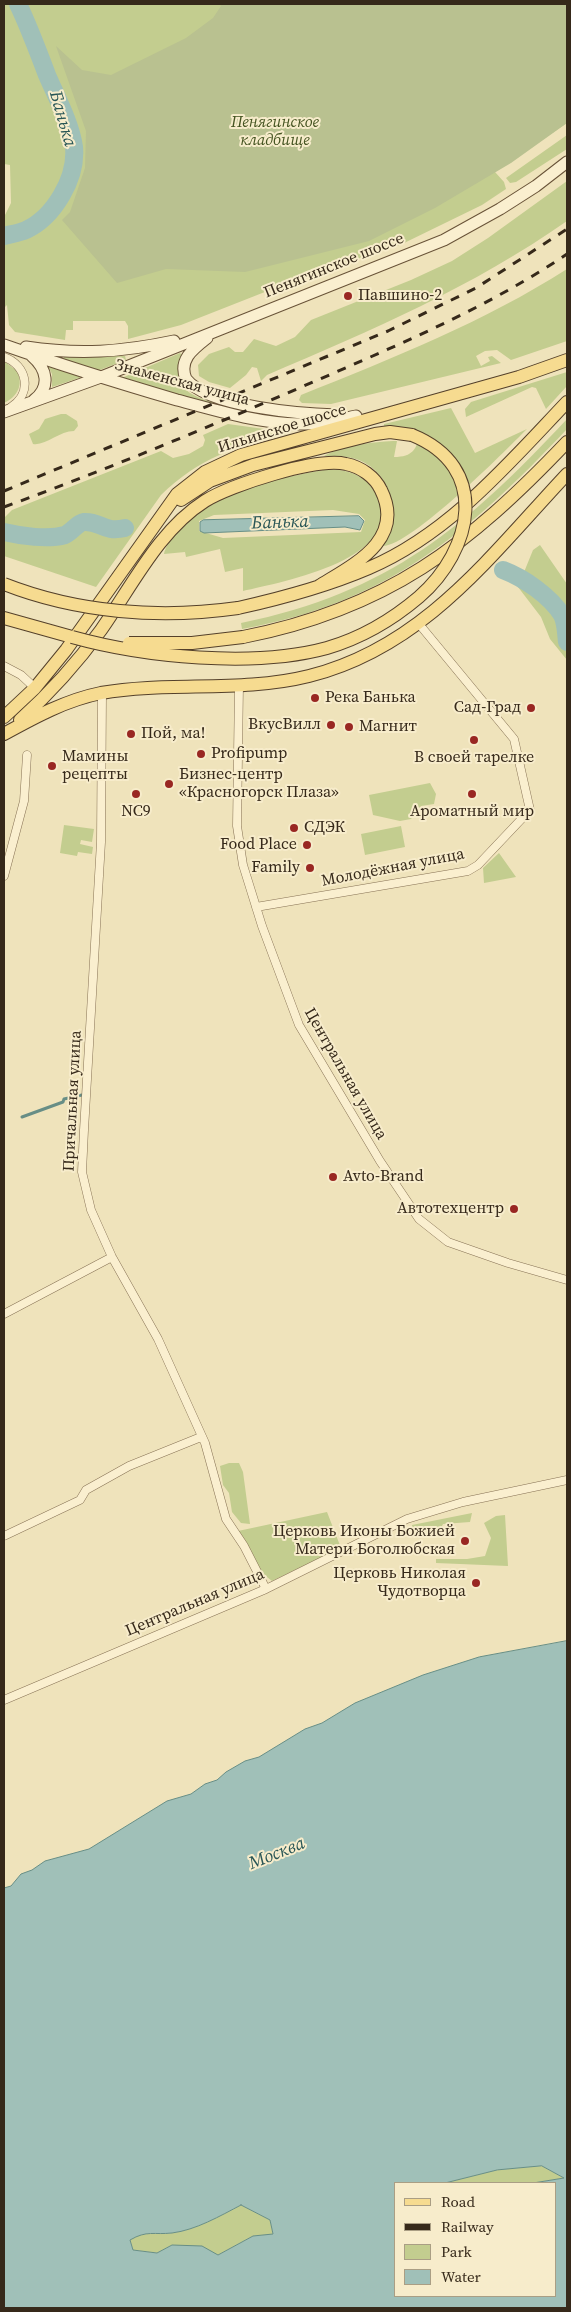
<!DOCTYPE html>
<meta charset="utf-8">
<style>
body{margin:0}
#map{position:relative;width:571px;height:2312px;overflow:hidden;background:#efe3bb;font-family:"Source Serif 4",serif}
canvas{display:block}
.frame{position:absolute;inset:0;border:5px solid #36291a;pointer-events:none}
.legend{position:absolute;left:394px;top:2182px;width:162px;height:115px;box-sizing:border-box;background:#f7eccb;border:1px solid #aa9e84;margin:0;padding:6px 9px;list-style:none;font-size:15px;color:#36291a}
.legend li{display:flex;align-items:center;gap:10px;height:25px}
.legend b{width:25px;border:1px solid #aa9e84}
</style>
<div id="map">
<canvas width="571" height="2312"></canvas>
<div class="frame"></div>
<ul class="legend">
<li><b style="height:6px;background:#f6db90"></b>Road</li>
<li><b style="height:6px;background:#36291a"></b>Railway</li>
<li><b style="height:14px;background:#c3cd8f"></b>Park</li>
<li><b style="height:14px;background:#a0c0b8"></b>Water</li>
</ul>
</div>
<script>
const context = document.querySelector('canvas').getContext('2d');
context.lineJoin = 'round';
function fillPath(path, color) { context.fillStyle = color; context.fill(path, 'evenodd'); }
function trace(path, color, width, dash) { context.strokeStyle = color; context.lineWidth = width; context.lineCap = dash ? 'butt' : 'round'; context.setLineDash(dash || []); context.stroke(path); }
function drawText(font, color, halo, rows, align = 'center') {
  context.font = font + ' "Source Serif 4",serif'; context.lineWidth = 4; context.setLineDash([]); context.textBaseline = 'middle'; context.strokeStyle = halo; context.fillStyle = color; for (const [text, x, y, turn = 0] of rows) {
    context.save(); context.translate(x, y); context.rotate((+turn || 0) * Math.PI / 180); context.textAlign = isNaN(turn) ? turn : align; if (halo) context.strokeText(text, 0, 0); context.fillText(text, 0, 0); context.restore();
  }
}
fillPath(new Path2D(`
 M 4,4 L 567,4 L 567,123 L 495,172 L 504,182 L 506,189 L 482,205 L 400,245 L 308,275 L 181,325 L 128,339 L 128,326 L 125,321 L 73,321 L 73,330 L 66,330 L 65,340 L 15,332 L 9,325 L 7,305 L 4,308 L 4,217 L 11,203 L 10,165 L 4,164 Z
 M 567,135 L 567,149 L 516,182 L 510,183 L 506,178 Z
 M 567,181 L 567,221 C 473,287 372,330 267,375 L 261,381 L 257,368 L 252,367 L 246,375 L 230,388 L 209,382 L 199,376 L 198,365 L 209,354 L 229,347 L 235,352 L 243,352 L 254,339 L 276,346 L 295,337 L 311,320 L 411,280 L 452,261 L 488,238 Z
 M 567,269 L 567,341 L 511,360 L 497,350 L 485,351 L 476,356 L 481,366 L 490,361 L 488,357 L 492,356 L 501,363 L 331,404 L 302,403 L 299,400 L 301,395 C 393,358 484,322 567,269 Z
 M 180,353 L 182,355 C 159,409 241,401 268,416 L 234,412 L 122,379 L 124,377 Z
 M 125,356 L 126,360 L 97,371 L 63,360 L 64,357 Z
 M 4,361 L 17,371 C 24,385 17,397 4,403 Z
 M 47,364 L 82,377 L 52,387 L 52,374 Z
 M 567,372 L 567,386 L 546,409 L 536,388 L 532,387 L 466,417 L 465,409 L 471,402 Z
 M 451,408 L 475,453 L 527,429 C 504,452 412,545 383,546 C 401,517 393,474 359,460 C 348,456 336,456 324,456 C 340,446 378,441 397,441 L 394,457 C 413,457 417,449 420,432 L 404,427 L 384,426 L 384,424 Z
 M 61,414 L 66,414 L 77,421 L 78,426 L 74,431 C 59,431 46,446 33,444 L 29,434 L 39,429 L 45,419 Z
 M 567,419 L 567,429 C 469,533 387,603 242,629 L 241,623 C 389,593 467,526 567,419 Z
 M 228,424 L 286,432 L 286,434 C 237,445 198,459 161,495 L 96,587 L 4,556 L 4,518 L 12,510 L 161,451 L 173,458 L 189,454 L 203,446 L 205,440 L 203,435 Z
 M 329,469 C 348,470 365,475 375,492 C 413,558 282,582 243,591 L 243,568 L 225,572 L 220,549 L 186,557 L 185,552 L 164,554 C 165,546 173,537 178,531 C 215,491 277,478 329,469 ZM 333,510 L 359,514 L 365,520 L 361,532 L 223,538 L 199,531 L 199,521 L 214,515 Z
 M 540,545 L 567,584 L 567,660 L 550,639 L 541,617 L 518,587 L 533,550 Z
 M 430,783 L 436,794 L 434,804 L 421,806 L 411,819 L 400,821 L 373,815 L 369,795 Z
 M 64,825 L 94,829 L 92,842 L 81,840 L 80,844 L 93,847 L 92,854 L 78,852 L 77,856 L 60,853 Z
 M 401,826 L 405,847 L 365,855 L 361,834 Z
 M 499,853 L 516,877 L 484,883 L 483,868 Z
 M 229,1463 L 239,1463 L 243,1472 L 250,1524 L 241,1523 L 232,1512 L 229,1493 L 223,1485 L 220,1466 Z
 M 327,1512 L 341,1548 L 272,1581 L 262,1573 L 238,1531 Z
 M 472,1513 L 470,1522 L 443,1524 L 439,1532 L 413,1537 L 412,1525 Z
 M 505,1515 L 508,1566 L 436,1563 L 436,1559 L 467,1559 L 485,1556 L 491,1538 L 484,1523 L 496,1516 Z
 M 542,2166 L 564,2178 L 533,2183 L 445,2183 L 497,2170 Z
 M 241,2205 L 270,2220 L 273,2235 L 253,2236 L 218,2255 L 172,2245 L 157,2253 L 133,2250 L 130,2240 C 147,2230 154,2236 172,2233 C 196,2230 220,2216 241,2205 Z`), '#c3cd8f');
fillPath(new Path2D(`
 M 219,4 L 567,4 L 567,123 L 511,163 L 435,208 L 369,241 L 245,272 L 166,269 L 117,283 L 62,220 L 70,212 L 85,168 L 86,131 L 56,46 L 82,70 L 111,75 L 186,38 L 213,18 L 221,6 Z`), '#b9c190');
const water = new Path2D(`
 M 359,516 L 364,521 L 360,530 L 345,527 L 204,533 L 200,531 L 200,522 L 203,520 Z
 M 567,1641 L 567,2308 L 4,2308 L 4,1888 L 11,1886 L 21,1874 L 32,1870 L 45,1861 L 89,1849 L 167,1801 L 191,1794 L 205,1784 L 217,1780 L 226,1772 L 245,1761 L 259,1757 L 305,1729 L 322,1723 L 355,1703 L 423,1675 L 479,1657 ZM 542,2166 L 564,2178 L 533,2183 L 555,2183 L 555,2296 L 395,2296 L 395,2183 L 445,2183 L 497,2170 ZM 241,2205 L 270,2220 L 273,2234 L 253,2236 L 218,2255 L 202,2246 L 172,2245 L 157,2253 L 133,2250 L 130,2240 C 147,2230 154,2235 172,2233 C 196,2230 220,2216 241,2205 Z`);
fillPath(water, '#a0c0b8');
trace(water, '#678e86', 1);
trace(new Path2D(`
 M 22,1117 L 63,1102 L 64,1099 L 82,1095`), '#678e86', 3);
trace(new Path2D(`
 M 4,236 C 11,234 19,233 26,230 C 54,217 77,178 74,147 C 71,124 56,96 47,75 C 38,51 29,27 18,4
 M 4,532 C 21,536 48,540 65,535 C 72,532 77,523 84,522 C 101,521 103,533 125,528
 M 503,570 C 524,578 550,596 562,615 C 566,623 566,634 567,642`), '#a0c0b8', 18);
const minor = new Path2D(`
 M 4,357 C 27,365 33,393 11,407
 M 4,666 L 21,675 L 35,688
 M 239,685 L 237,826 L 243,865 L 262,926 L 299,1025 L 380,1161 L 419,1219 L 448,1242 L 508,1263 L 567,1280
 M 102,693 L 101,842 L 84,1130 L 82,1172 L 91,1210 L 112,1257 L 158,1339 L 205,1443 L 226,1519 L 244,1546 L 266,1589
 M 4,876 L 24,801 L 27,755
 M 256,907 L 468,871 L 478,865 L 530,810 L 514,739 L 419,624
 M 4,1314 L 112,1257
 M 4,1536 L 80,1500 L 86,1490 L 129,1466 L 201,1437
 M 4,1700 L 266,1589 L 407,1519 L 463,1502 L 567,1480`);
const secondary = new Path2D(`
 M 207,338 C 193,349 178,360 186,379 C 208,407 303,414 337,415
 M 4,345 C 61,365 119,383 177,400 C 218,411 258,423 300,424 C 319,425 337,420 356,416
 M 26,347 C 79,355 122,352 174,341
 M 32,356 C 47,369 51,387 34,400
 M 4,412 L 101,377 L 444,240 L 500,209 L 536,186 L 567,162`);
const primary = new Path2D(`
 M 181,500 L 210,481 L 253,465 L 375,434 L 390,432 L 412,435
 M 238,608 C 283,598 327,586 369,568 C 449,534 509,463 567,402
 M 4,618 L 72,637
 M 243,637 C 387,609 469,545 567,442
 M 4,717 L 35,688 L 66,650 L 177,494 L 205,472 L 241,455 L 519,377 L 567,360
 M 20,720 C 51,692 77,663 101,630 C 132,586 159,530 205,501 C 231,485 317,457 346,464 C 361,467 375,477 381,490 C 406,540 353,565 319,586
 M 4,734 C 35,717 66,700 101,693 C 169,681 241,693 309,676 C 424,647 490,556 567,474`);
trace(minor, '#877255', 9);
trace(secondary, '#695338', 13);
trace(primary, '#54402a', 14);
trace(minor, '#faefcf', 8);
trace(secondary, '#faefcf', 11);
trace(primary, '#f6db90', 12);
trace(new Path2D(`
 M 4,491 L 388,331 L 476,288 L 567,229
 M 4,507 C 111,468 216,424 320,379 C 405,342 490,306 567,254`), '#36291a', 3, [9, 9]);
const primaryBridge = new Path2D(`
 M 4,584 C 78,613 160,619 238,608
 M 72,637 C 144,657 254,668 327,648 C 361,638 392,620 419,597 C 473,550 491,467 412,435
 M 129,643 L 192,643 L 243,637`);
trace(primaryBridge, '#54402a', 14, []);
trace(primaryBridge, '#f6db90', 12);
for (const [x, y, r, color] of [
 [348,296,5,"#992722"],
 [315,698,5,"#992722"],
 [531,708,5,"#992722"],
 [331,725,5,"#992722"],
 [349,727,5,"#992722"],
 [131,734,5,"#992722"],
 [474,740,5,"#992722"],
 [201,754,5,"#992722"],
 [52,766,5,"#992722"],
 [169,784,5,"#992722"],
 [136,794,5,"#992722"],
 [472,794,5,"#992722"],
 [294,828,5,"#992722"],
 [307,845,5,"#992722"],
 [310,868,5,"#992722"],
 [333,1177,5,"#992722"],
 [514,1209,5,"#992722"],
 [465,1541,5,"#992722"],
 [476,1583,5,"#992722"]
]) { const dot = new Path2D(); dot.arc(x, y, r, 0, 2 * Math.PI); context.fillStyle = color; context.fill(dot); trace(dot, '#f7eccb', 2); }
drawText('italic 16px', '#445320', '#f7eccb', [
 ["Пенягинское",275,123],
 ["кладбище",275,141]
]);
drawText('16px', '#36291a', '#f7eccb', [
 ["Пенягинское шоссе",334,266,-22],
 ["Знаменская улица",182,383,15],
 ["Ильинское шоссе",282,429,-17],
 ["Молодёжная улица",393,868,-11],
 ["Центральная улица",345,1074,60],
 ["Причальная улица",73,1101,-87],
 ["Центральная улица",195,1603,-23]
]);
drawText('16px', '#36291a', '#f7eccb', [
 ["Павшино-2",358,296],
 ["Река Банька",325,698],
 ["Сад-Град",521,708,"right"],
 ["ВкусВилл",321,725,"right"],
 ["Магнит",359,727],
 ["Пой, ма!",141,734],
 ["Profipump",211,754],
 ["Мамины",62,757],
 ["рецепты",62,775],
 ["В своей тарелке",474,758,"center"],
 ["Бизнес-центр",179,775],
 ["«Красногорск Плаза»",179,793],
 ["NC9",136,812,"center"],
 ["Ароматный мир",472,812,"center"],
 ["СДЭК",304,828],
 ["Food Place",297,845,"right"],
 ["Family",300,868,"right"],
 ["Avto-Brand",343,1177],
 ["Автотехцентр",504,1209,"right"],
 ["Церковь Иконы Божией",455,1532,"right"],
 ["Матери Боголюбская",455,1550,"right"],
 ["Церковь Николая",466,1574,"right"],
 ["Чудотворца",466,1592,"right"]
], 'left');
drawText('italic 18px', '#295656', '#f7eccb', [
 ["Банька",62,119,74],
 ["Банька",280,523,-2],
 ["Москва",277,1854,-22]
]);
</script>
